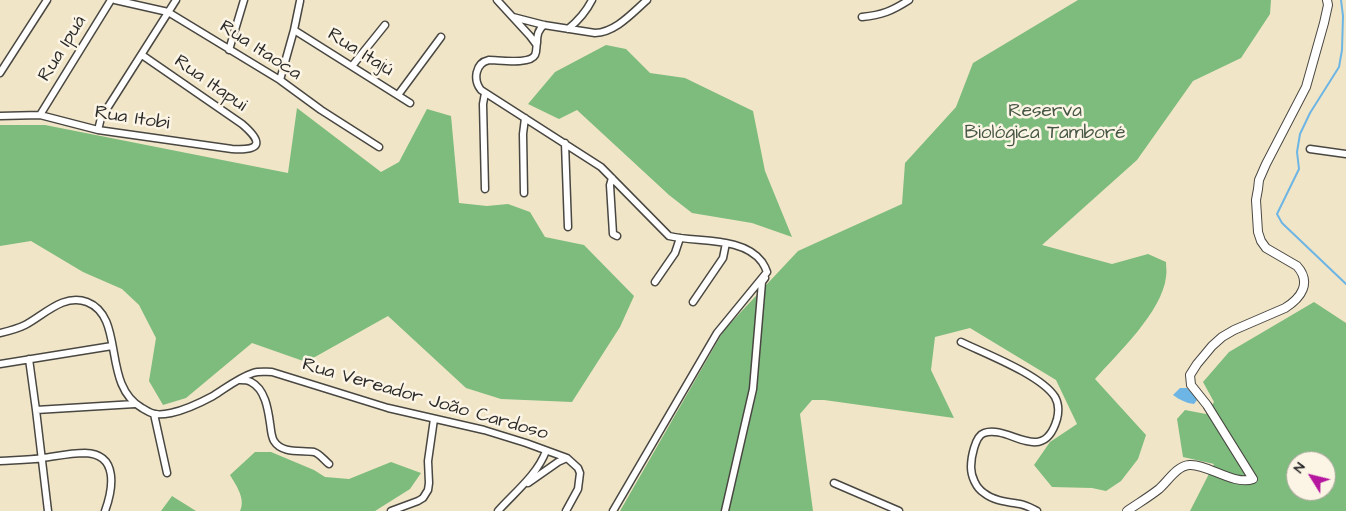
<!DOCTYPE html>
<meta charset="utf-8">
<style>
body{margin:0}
#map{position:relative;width:1346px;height:511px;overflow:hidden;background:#f1e5c7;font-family:"Architects Daughter",sans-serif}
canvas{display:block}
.north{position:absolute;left:1286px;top:451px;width:50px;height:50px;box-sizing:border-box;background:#fcf5e5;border:1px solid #a8a49b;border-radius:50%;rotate:306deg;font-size:14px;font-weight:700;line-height:20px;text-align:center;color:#2b2b2b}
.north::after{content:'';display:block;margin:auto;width:18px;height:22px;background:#b5179e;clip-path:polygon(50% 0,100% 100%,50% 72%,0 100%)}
</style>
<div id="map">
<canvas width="1346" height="511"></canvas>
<div class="north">N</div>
</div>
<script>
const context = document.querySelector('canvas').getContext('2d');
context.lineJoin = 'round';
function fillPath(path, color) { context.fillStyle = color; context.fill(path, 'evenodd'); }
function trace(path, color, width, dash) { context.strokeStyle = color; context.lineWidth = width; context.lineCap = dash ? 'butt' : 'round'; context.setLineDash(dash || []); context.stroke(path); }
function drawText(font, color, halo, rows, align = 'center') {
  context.font = font + ' "Architects Daughter",sans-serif'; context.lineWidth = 5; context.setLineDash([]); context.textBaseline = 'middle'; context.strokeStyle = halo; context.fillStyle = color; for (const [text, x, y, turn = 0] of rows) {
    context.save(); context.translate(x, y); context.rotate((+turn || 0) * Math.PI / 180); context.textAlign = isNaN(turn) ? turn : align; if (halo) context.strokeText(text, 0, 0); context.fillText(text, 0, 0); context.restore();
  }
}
fillPath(new Path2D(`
 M 1078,0 L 1271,0 L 1270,14 L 1241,58 L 1193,81 L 1137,160 L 1042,245 L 1112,264 L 1148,254 L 1166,262 C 1166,267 1167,272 1166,277 C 1162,312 1118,353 1095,379 L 1146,435 L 1138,459 L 1121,481 L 1106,491 L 1092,488 L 1052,487 L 1034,465 L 1050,442 L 1077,424 L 1056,380 L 970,328 L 935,337 L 931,370 L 954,418 L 824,400 L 812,400 L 800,414 L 813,511 L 620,511 L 724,330 L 798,251 L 902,204 L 905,163 L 956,107 L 973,63 Z
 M 606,45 L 626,49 L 650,73 L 685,78 L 753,111 L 765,171 L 792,237 L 752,223 L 692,213 L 669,195 L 577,110 L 559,119 L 528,104 L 555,72 Z
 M 297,108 L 381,172 L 399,162 L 427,109 L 451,116 L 459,203 L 487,206 L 508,204 L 530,212 L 545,237 L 584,245 L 634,296 L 620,327 L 572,402 L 501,399 L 466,388 L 388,316 L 306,362 L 252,343 L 186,398 L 163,405 L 149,381 L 156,338 L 139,305 L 122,289 L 83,272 L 31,241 L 0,246 L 0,125 L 45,125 L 288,173 Z
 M 1314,302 L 1346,323 L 1346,511 L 1190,511 L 1214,464 L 1183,457 L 1177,419 L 1185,410 L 1206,414 L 1214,402 L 1203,382 L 1229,352 ZM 1296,461 L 1326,461 L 1326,491 L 1296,491 Z
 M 255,452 L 271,452 L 314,470 L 325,477 L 349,479 L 391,462 L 421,473 L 410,489 L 375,511 L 240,511 C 246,499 236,485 230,475 Z
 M 172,496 L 196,511 L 161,511 Z`), '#7dbc7d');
fillPath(new Path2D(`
 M 1180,388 L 1187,388 L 1193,394 L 1197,400 L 1194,404 C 1186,403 1180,400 1173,395 Z`), '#6db5e4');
trace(new Path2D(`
 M 1341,0 L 1343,16 L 1342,50 L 1339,67 L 1310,113 L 1300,134 L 1297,152 L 1299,169 L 1277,214 L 1282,223 L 1346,284`), '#6db5e4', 2);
const minor = new Path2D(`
 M 115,0 L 168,12 L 280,80 L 321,110 L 379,147
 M 497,0 L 530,36 L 536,44
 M 513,17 L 544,25 L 595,33 C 616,32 632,13 647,0
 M 862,17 C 882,15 892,11 909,0
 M 544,25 C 538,30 537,35 537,43 C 536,46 537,51 535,55 C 530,65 499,60 489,60 C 475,63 473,80 481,90 L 601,167 L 669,236 C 697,243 743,236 762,262 C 764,265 766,269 767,272
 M 568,29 C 578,21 586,12 592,0
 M 294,30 L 410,103
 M 229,50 L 244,0
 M 352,66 L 385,25
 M 0,73 L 47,0
 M 280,80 L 294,30 L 300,1
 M 398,95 L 441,37
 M 40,115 L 111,0
 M 0,116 L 40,115 L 98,130 L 232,149 C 262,151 263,142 242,124 L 142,55
 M 98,130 L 101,118 L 176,0
 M 565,143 L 568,227
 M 1310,149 L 1346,154
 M 612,178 L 610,185 L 613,234 L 617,236
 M 485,189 L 483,104 L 485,93
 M 524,193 L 523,134 L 525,118
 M 655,282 L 675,253 L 680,238
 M 693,302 L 723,258 L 726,243
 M 0,333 C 9,331 17,329 25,325 C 44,315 64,293 87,302 C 126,317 101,385 142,408 C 146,410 151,414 156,414 C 160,415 166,414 171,413 C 185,410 200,403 213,396 C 226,388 238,378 253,373 C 259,371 265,372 272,372 L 388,408 L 484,430 L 526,443 L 567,458 L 578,468 L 580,473 L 578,489 L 566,511
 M 961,342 C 986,354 1041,375 1055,397 C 1059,404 1059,411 1057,419 C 1043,467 1009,424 984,433 C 975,436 971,458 971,467 C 971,476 976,488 984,493 C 994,501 1007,502 1020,504 C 1026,505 1031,508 1037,511
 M 29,359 L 36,410 L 48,511
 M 0,364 L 112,346
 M 240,380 C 243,380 248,380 251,382 C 265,389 268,409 270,423 C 271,429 271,436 274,441 C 282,454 301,450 314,452 C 320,454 324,460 329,464
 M 36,410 L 135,404
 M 154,414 L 167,473
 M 0,461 C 14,460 29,460 43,458 C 57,456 71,453 85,453 C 119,454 113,489 105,511
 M 528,483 L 558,462 L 567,458
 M 834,483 L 899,511
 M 391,511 L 418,501 L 423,498 L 428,490 L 429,483 L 428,461 L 434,419
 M 498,511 C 515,492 537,475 546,451
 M 613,511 L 717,333 L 767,272
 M 725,511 L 753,389 L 762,282 L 765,278`);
const tertiary = new Path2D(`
 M 1127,511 C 1137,504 1149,497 1159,489 C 1168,481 1177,466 1189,465 C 1206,463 1234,486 1253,479 L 1207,405 L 1191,385 L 1190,375 L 1197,364 L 1212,346 L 1222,337 L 1234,330 L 1285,308 C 1301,298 1312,283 1297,266 L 1266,248 L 1261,241 L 1258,232 L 1256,200 L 1258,189 L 1259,180 L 1266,164 L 1306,87 L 1324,23 L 1328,5 L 1327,0`);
trace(minor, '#494742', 9);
trace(tertiary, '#494742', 10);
trace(minor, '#fff', 6);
trace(tertiary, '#fff', 8);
drawText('19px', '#2b2b2b', '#fcf5e5', [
 ["Rua Ipuá",63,49,-58],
 ["Rua Itaoca",260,51,33],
 ["Rua Itajú",360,53,32],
 ["Rua Itapui",210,84,35],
 ["Rua Itobi",132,119,9],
 ["Rua Vereador João Cardoso",425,400,16]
]);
drawText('19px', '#475745', '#fcf5e5', [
 ["Reserva",1045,112],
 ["Biológica Tamboré",1045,134]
]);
</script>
